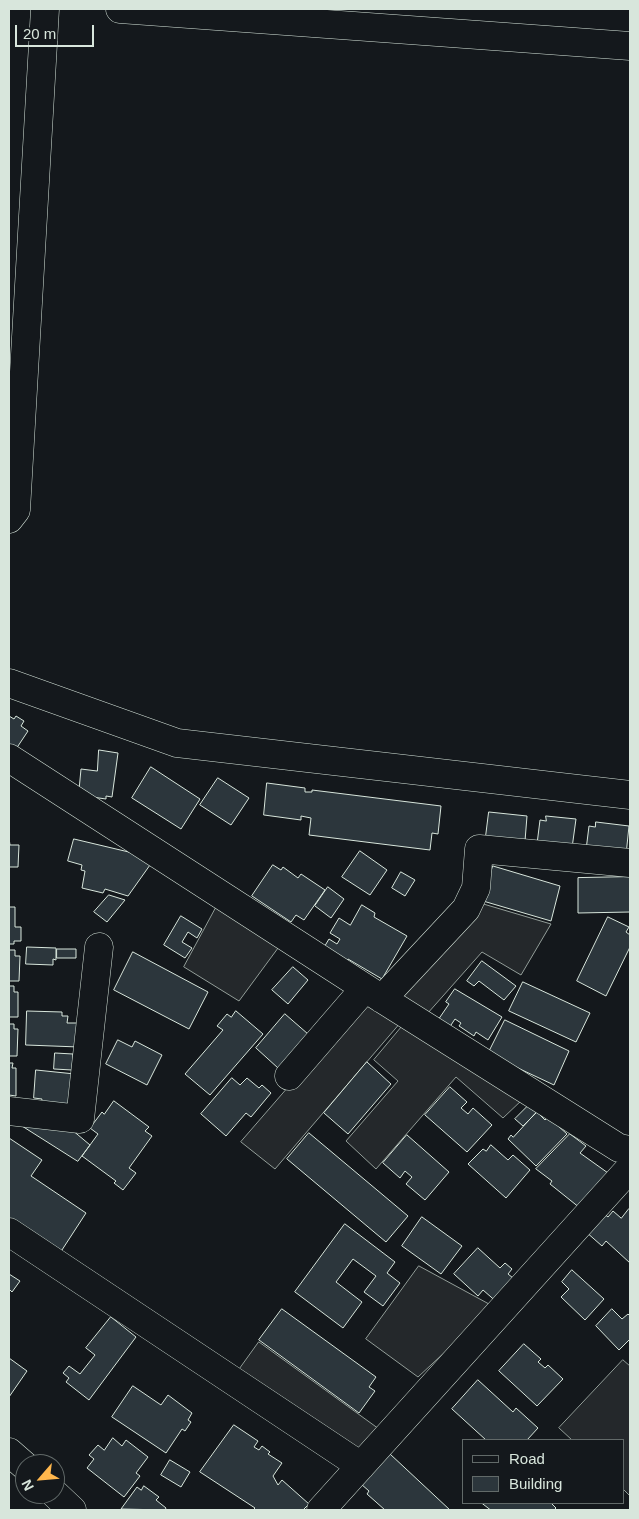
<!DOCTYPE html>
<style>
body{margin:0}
#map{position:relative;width:639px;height:1519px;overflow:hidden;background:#14181c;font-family:Arial,sans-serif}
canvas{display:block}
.frame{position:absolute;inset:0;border:10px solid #d8e6dc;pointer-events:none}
.legend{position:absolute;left:462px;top:1439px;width:162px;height:65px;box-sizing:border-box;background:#14181c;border:1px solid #626a69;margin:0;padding:6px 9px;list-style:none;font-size:15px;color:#d8e6dc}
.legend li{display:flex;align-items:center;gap:10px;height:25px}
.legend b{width:25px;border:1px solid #626a69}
.north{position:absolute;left:15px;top:1454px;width:50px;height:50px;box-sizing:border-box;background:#14181c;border:1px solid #626a69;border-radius:50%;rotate:243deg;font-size:14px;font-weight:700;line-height:20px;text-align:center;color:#d8e6dc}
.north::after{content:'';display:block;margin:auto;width:18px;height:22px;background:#ffb74d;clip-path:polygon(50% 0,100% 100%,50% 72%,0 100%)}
.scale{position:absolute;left:15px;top:25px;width:79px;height:22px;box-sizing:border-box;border:2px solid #d8e6dc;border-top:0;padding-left:6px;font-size:15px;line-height:18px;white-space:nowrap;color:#d8e6dc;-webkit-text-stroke:4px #14181c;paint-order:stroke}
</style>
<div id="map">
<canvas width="639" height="1519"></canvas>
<div class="frame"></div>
<ul class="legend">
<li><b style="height:6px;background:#14181c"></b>Road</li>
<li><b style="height:14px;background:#2c363c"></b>Building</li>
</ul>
<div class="north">N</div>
<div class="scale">20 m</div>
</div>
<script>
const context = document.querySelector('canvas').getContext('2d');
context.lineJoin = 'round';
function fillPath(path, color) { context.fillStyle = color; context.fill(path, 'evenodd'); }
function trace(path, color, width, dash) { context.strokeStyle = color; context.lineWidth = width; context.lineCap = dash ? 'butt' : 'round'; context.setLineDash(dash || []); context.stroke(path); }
const parking = new Path2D(`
 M 480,903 L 551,924 L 521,975 L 482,952 L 427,1014 L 396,994 Z
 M 218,904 L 281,944 L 239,1001 L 184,967 Z
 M 364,1000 L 401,1022 L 275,1169 L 241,1142 Z
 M 405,1023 L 523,1099 L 503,1118 L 456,1077 L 376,1169 L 346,1141 L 398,1081 L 374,1060 Z
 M 419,1266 L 500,1310 L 459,1339 L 418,1377 L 366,1339 Z
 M 259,1342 L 379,1429 L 356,1455 L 236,1374 Z
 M 623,1360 L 630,1366 L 630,1496 L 623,1489 L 623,1440 L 572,1440 L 559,1428 Z`);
fillPath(parking, '#24282b');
trace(parking, '#939e99', 1);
const building = new Path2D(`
 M 9,716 L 14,719 L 16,716 L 24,721 L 21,726 L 28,731 L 16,749 L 9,745 Z
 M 99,750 L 118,753 L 112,797 L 106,796 L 106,799 L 92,797 L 92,795 L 83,793 L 79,790 L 81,769 L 97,771 Z
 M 151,767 L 200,799 L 181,829 L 132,798 Z
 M 218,778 L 249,798 L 231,825 L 200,805 Z
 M 267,783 L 305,788 L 305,792 L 312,792 L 312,790 L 441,806 L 438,834 L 432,833 L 430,850 L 309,835 L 311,818 L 301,816 L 301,820 L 264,815 Z
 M 489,812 L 527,816 L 525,841 L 486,836 Z
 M 546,816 L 576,819 L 572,848 L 537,844 L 540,820 L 546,821 Z
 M 596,822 L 629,826 L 626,855 L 586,850 L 589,826 L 595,827 Z
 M 9,838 L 10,845 L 19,845 L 18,867 L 9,867 Z
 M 74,839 L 133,853 L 150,865 L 128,896 L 105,889 L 103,893 L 82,888 L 85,871 L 81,870 L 82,865 L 68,861 Z
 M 360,851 L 387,870 L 370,895 L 342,877 Z
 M 273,865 L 281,870 L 283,867 L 298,878 L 301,874 L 325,890 L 304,920 L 296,915 L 291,922 L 252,896 Z
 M 493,866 L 560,886 L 551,921 L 483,901 Z
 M 401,872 L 415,880 L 405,896 L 392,888 Z
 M 630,877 L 630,912 L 578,913 L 578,878 Z
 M 328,887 L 344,899 L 331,918 L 315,906 Z
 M 109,895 L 125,900 L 107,922 L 94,912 Z
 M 362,905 L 375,913 L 374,917 L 407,936 L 382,979 L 348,959 L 346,962 L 323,949 L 329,939 L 337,944 L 340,939 L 330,933 L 339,918 L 350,925 Z
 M 9,907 L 15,907 L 15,927 L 21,927 L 21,941 L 14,941 L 14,944 L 9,944 Z
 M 181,916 L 202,929 L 197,938 L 188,932 L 182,942 L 192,948 L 185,958 L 164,945 Z
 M 608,917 L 629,927 L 626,932 L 630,935 L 630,947 L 606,996 L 577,981 Z
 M 27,947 L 56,948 L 56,960 L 53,959 L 53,965 L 26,964 Z
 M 57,949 L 76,949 L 76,958 L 57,958 Z
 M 9,950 L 15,950 L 15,956 L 20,956 L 19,981 L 9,981 Z
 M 133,952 L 208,992 L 189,1029 L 114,990 Z
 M 482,961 L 516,986 L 504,1000 L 479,981 L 474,986 L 467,981 Z
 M 293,967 L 308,980 L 288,1004 L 272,990 Z
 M 523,982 L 590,1013 L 576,1042 L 509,1011 Z
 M 9,986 L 14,986 L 14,992 L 18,992 L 18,1017 L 9,1017 Z
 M 455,989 L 502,1017 L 488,1040 L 476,1032 L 474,1036 L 459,1026 L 461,1023 L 455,1019 L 449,1028 L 438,1020 L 449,1004 L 446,1002 Z
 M 27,1011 L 62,1012 L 62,1016 L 68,1016 L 67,1023 L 80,1023 L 79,1047 L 26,1045 Z
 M 236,1011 L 263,1034 L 210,1095 L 185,1074 L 223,1030 L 217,1026 L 227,1014 L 231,1017 Z
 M 285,1014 L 308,1034 L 278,1068 L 256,1048 Z
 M 505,1020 L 569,1051 L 554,1085 L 488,1054 Z
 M 9,1024 L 14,1024 L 14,1029 L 18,1029 L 17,1056 L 9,1056 Z
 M 118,1040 L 132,1047 L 135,1041 L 162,1055 L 147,1085 L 106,1064 Z
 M 55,1053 L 73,1054 L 72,1070 L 54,1069 Z
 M 367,1062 L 391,1084 L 348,1134 L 324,1113 Z
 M 9,1063 L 13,1063 L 12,1068 L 16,1068 L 16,1096 L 9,1095 Z
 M 36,1070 L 75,1074 L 72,1106 L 41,1104 L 42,1099 L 34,1098 Z
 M 232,1078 L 240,1085 L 247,1078 L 259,1088 L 262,1085 L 271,1093 L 251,1117 L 246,1113 L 226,1136 L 201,1114 Z
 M 450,1087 L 467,1102 L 461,1108 L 468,1114 L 473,1108 L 492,1125 L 467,1152 L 425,1115 Z
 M 114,1101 L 149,1127 L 145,1131 L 152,1136 L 129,1168 L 136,1173 L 123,1190 L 114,1183 L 116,1181 L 82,1156 L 98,1134 L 90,1128 L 102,1112 L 104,1114 Z
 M 529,1105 L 537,1112 L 523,1126 L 515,1119 Z
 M 537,1112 L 545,1120 L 548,1117 L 567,1134 L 536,1166 L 508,1139 L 511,1135 L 513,1137 Z
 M 16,1122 L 65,1124 L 90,1145 L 78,1161 Z
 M 309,1133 L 408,1216 L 386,1242 L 287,1159 Z
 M 570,1134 L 586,1146 L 580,1153 L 608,1173 L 580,1208 L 550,1184 L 552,1181 L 536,1169 Z
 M 407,1135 L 449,1172 L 425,1200 L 406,1184 L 412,1177 L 405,1171 L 400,1178 L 383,1163 Z
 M 9,1138 L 42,1160 L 31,1176 L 86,1213 L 60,1253 L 9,1219 Z
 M 491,1145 L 508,1160 L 513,1155 L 530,1170 L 506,1198 L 468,1164 L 483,1149 L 486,1151 Z
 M 629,1209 L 630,1210 L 630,1263 L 606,1241 L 602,1246 L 585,1231 L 602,1212 L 608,1217 L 613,1211 L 621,1218 Z
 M 422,1217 L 462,1246 L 441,1274 L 402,1246 Z
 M 345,1224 L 395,1262 L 387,1273 L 400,1283 L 383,1306 L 364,1292 L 376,1276 L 353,1259 L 336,1282 L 362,1302 L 343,1328 L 295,1292 Z
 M 478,1248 L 500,1268 L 505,1263 L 512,1269 L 508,1274 L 518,1282 L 499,1304 L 483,1290 L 478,1296 L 454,1274 Z
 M 572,1270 L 604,1299 L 585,1320 L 561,1297 L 569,1289 L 562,1282 Z
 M 9,1274 L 20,1281 L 12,1292 L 9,1289 Z
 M 282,1309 L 376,1377 L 369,1387 L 375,1391 L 359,1413 L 259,1340 Z
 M 612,1309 L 622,1319 L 628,1314 L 630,1316 L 630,1339 L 619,1350 L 596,1326 Z
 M 111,1317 L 136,1337 L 89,1400 L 66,1382 L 69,1378 L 63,1373 L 69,1366 L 80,1374 L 95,1355 L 86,1348 Z
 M 524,1344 L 541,1359 L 538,1362 L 545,1368 L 548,1365 L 563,1379 L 537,1406 L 499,1371 Z
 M 9,1358 L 27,1371 L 9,1397 Z
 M 478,1380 L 513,1412 L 516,1408 L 538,1428 L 527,1440 L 486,1440 L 452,1409 Z
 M 133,1386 L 161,1405 L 168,1395 L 192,1413 L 188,1420 L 191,1422 L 185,1431 L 182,1429 L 166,1453 L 112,1417 Z
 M 234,1425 L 258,1441 L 254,1447 L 259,1450 L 262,1446 L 270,1452 L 268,1454 L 282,1463 L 273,1476 L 278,1485 L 282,1480 L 309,1504 L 303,1510 L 253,1510 L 255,1508 L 200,1472 Z
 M 113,1438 L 122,1446 L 126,1440 L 148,1457 L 136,1473 L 140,1476 L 124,1497 L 87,1468 L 94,1459 L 89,1455 L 98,1445 L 104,1450 Z
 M 390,1454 L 450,1510 L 385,1510 L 367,1494 L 369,1491 L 361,1484 Z
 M 170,1460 L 190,1472 L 181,1487 L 161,1475 Z
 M 144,1486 L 159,1497 L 156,1500 L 166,1508 L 165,1510 L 121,1509 L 137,1487 L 141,1490 Z
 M 482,1503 L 551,1503 L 556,1508 L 554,1510 L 491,1510 Z`);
fillPath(building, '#2c363c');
trace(building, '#d8e6dc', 1);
const minor = new Path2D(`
 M 120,9 L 630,46
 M 9,519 L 16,510 L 45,9
 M 9,683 L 177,743 L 630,795
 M 9,758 L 376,995 L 619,1148 L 630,1150
 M 382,999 L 466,909 L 476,888 L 479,849 L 630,863
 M 289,1076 L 365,988
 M 9,1111 L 80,1119 L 99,947
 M 9,1232 L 361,1466
 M 321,1510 L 630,1168`);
const highway = new Path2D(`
 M 9,1452 L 25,1466
 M 55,1494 L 72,1510`);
trace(minor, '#d8e6dc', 29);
trace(highway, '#d8e6dc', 29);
trace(minor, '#14181c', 28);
trace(highway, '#14181c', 28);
</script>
